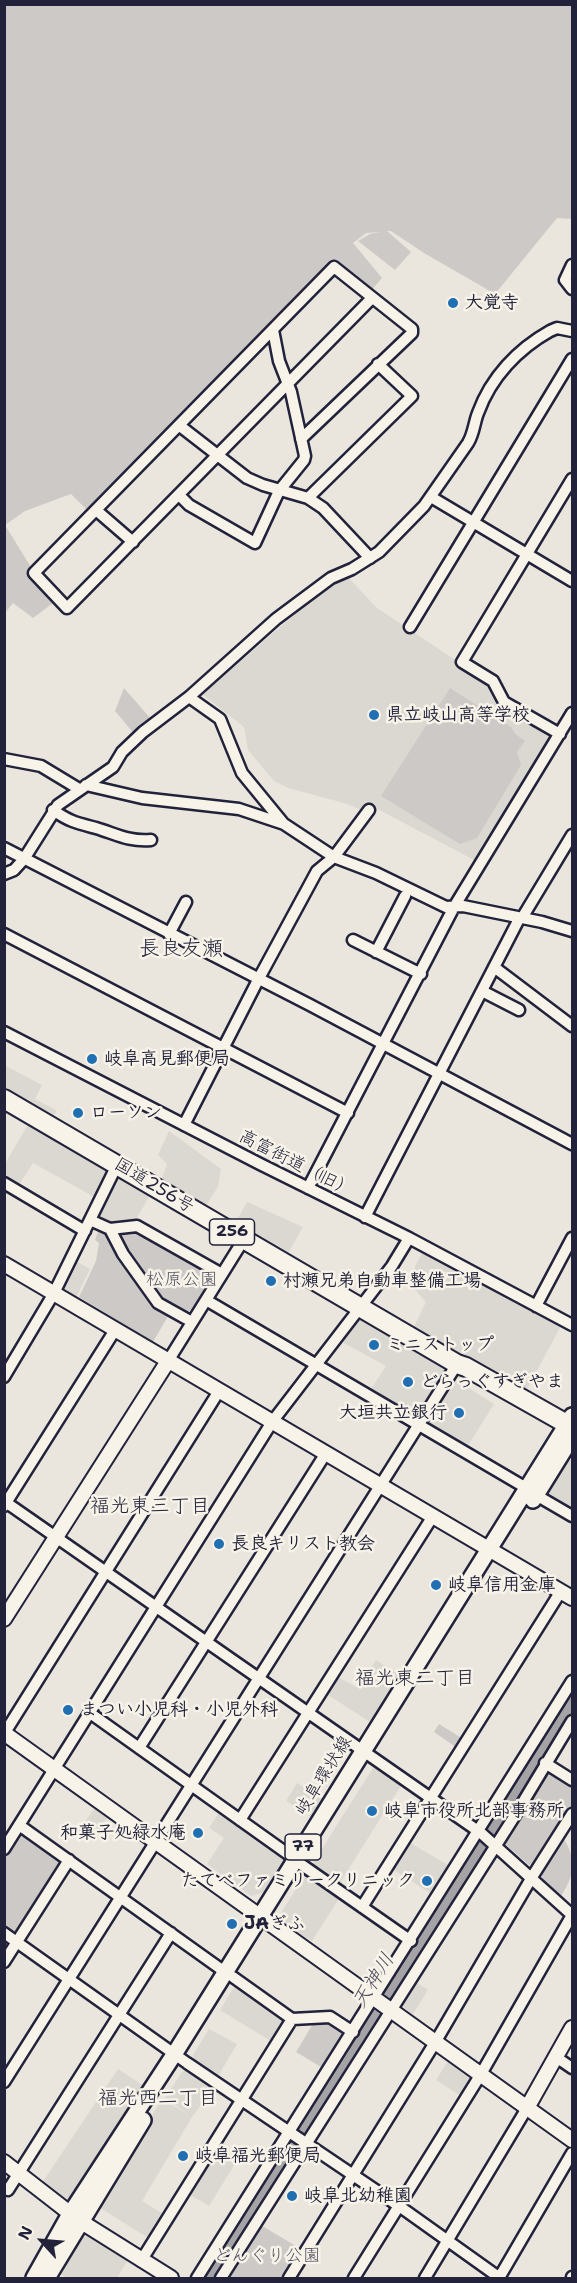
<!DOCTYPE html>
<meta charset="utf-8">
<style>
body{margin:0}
#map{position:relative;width:577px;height:2283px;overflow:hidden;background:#eae6de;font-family:"Shantell Sans",sans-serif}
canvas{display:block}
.frame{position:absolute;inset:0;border:6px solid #22223b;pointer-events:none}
.north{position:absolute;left:12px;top:2211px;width:60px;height:60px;-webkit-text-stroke:4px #f7f3e8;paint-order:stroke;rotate:296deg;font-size:16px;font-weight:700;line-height:24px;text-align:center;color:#22223b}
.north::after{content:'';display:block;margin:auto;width:21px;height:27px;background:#22223b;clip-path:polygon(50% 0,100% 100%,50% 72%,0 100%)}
</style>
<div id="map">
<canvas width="577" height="2283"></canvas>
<div class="frame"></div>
<div class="north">N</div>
</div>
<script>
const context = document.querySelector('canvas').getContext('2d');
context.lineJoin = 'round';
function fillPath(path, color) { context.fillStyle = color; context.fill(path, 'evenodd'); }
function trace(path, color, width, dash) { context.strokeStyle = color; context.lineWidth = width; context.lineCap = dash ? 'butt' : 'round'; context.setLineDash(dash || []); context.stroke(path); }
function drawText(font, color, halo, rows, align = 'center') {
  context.font = font + ' "Shantell Sans","Klee One",sans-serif'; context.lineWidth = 5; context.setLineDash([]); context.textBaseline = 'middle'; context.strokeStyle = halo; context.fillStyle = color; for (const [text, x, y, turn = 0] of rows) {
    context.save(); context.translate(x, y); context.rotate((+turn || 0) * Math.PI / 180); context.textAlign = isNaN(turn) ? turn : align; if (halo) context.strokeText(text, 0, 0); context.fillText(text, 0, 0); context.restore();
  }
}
fillPath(new Path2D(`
 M 347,576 L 377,608 L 490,683 L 501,704 L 553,736 L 476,861 L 366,803 L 364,811 L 344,803 L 288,788 L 274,781 L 248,750 L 244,727 L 202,694 L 334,581 Z
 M 4,1065 L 42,1085 L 35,1099 L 57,1111 L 51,1119 L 5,1093 Z
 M 30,1121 L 110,1171 L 96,1198 L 33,1163 L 19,1185 L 5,1176 L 5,1164 Z
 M 169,1131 L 221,1169 L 218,1187 L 205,1207 L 161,1181 L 167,1164 L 158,1155 Z
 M 119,1177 L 150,1195 L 134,1223 L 118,1227 L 98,1216 Z
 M 247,1202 L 303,1227 L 287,1255 L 234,1225 Z
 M 423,1251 L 562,1324 L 527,1389 L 464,1354 L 462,1358 L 412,1331 L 426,1302 L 415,1290 L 411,1275 Z
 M 76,1261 L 90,1269 L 76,1298 L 64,1292 L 63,1288 Z
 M 361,1318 L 446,1367 L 447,1371 L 417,1417 L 413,1418 L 369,1392 L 386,1366 L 340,1341 L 358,1319 Z
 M 453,1378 L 494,1404 L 466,1449 L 428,1426 L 425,1422 Z
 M 572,1460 L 572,1511 L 545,1494 L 566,1461 Z
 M 376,1660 L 399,1675 L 370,1722 L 325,1693 L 336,1676 L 358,1688 Z
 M 377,1767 L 402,1784 L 338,1886 L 311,1866 L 373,1768 Z
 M 297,1783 L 323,1799 L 311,1817 L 286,1801 Z
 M 94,1809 L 107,1818 L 92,1841 L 78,1832 Z
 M 220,1811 L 285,1858 L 265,1892 L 251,1896 L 207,1864 L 224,1838 L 209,1828 Z
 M 407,1841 L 453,1868 L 436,1897 L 391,1868 Z
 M 306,1873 L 340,1897 L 312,1941 L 280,1922 L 279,1916 Z
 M 413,1980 L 428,1990 L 413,2014 L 398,2003 Z
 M 236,1984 L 286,2019 L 274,2043 L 220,2010 Z
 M 209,2029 L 237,2044 L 217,2078 L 194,2062 L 193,2055 Z
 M 448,2061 L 472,2077 L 461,2096 L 436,2080 Z
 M 118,2069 L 144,2086 L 73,2196 L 62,2200 L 42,2183 Z
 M 186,2070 L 213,2089 L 192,2117 L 142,2201 L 165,2215 L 150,2239 L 97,2206 L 162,2099 L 188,2114 L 165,2098 L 182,2072 Z
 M 212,2150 L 235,2164 L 209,2206 L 187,2193 Z
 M 86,2236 L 127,2261 L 117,2278 L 67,2278 L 57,2272 L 77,2239 Z`), '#dbd8d2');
fillPath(new Path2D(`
 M 5,5 L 572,5 L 572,219 L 557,218 L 495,294 L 424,253 L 391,231 L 387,231 L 411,252 L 395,270 L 358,241 L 370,234 L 380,232 L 366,233 L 353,243 L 382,278 L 370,292 L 333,264 L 88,511 L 71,494 L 25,511 L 5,525 L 53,603 L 33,618 L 13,603 L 5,613 Z
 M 124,688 L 151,719 L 136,736 L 115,711 Z
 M 450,688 L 511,727 L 515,734 L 525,741 L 517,752 L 521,765 L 477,838 L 460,844 L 381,796 Z
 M 142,1227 L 205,1265 L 214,1275 L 193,1310 L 188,1311 L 161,1297 L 116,1234 L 118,1231 Z
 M 99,1229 L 108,1232 L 171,1311 L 153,1342 L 79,1297 L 96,1261 L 99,1243 L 95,1240 Z
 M 439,1724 L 463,1739 L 457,1748 L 434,1732 Z
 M 548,1768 L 572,1783 L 572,1806 L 535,1864 L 529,1865 L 504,1843 L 504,1836 Z
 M 21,1832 L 64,1862 L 17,1934 L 13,1935 L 5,1930 L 4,1858 Z
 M 564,1839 C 577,1861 575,1874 561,1896 L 544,1881 L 541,1874 Z
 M 329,2020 L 346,2031 L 326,2070 L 296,2052 L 314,2022 Z
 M 259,2224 L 304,2251 L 286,2278 L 224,2278 Z`), '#cdc9c6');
trace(new Path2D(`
 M 211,2278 L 572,1705`), '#a6a3a6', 15);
const street = new Path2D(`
 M 572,265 L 565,280 L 572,289
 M 180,426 L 247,478 L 263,485 L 308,498 L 323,508 L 370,558
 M 301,439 L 412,333 L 412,329 L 334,267 L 34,573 L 67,608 L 371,299
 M 179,495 L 189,505 L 255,543 L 279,491 L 304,460 L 305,456 L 291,392 L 279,361 L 273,330
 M 431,497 L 572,581
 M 308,498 L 412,396 L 378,364
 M 96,510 L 133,542
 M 410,627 L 572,359
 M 189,697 L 220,719 L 242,773 L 283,823
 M 560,734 L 504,702 L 493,681 L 462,662 L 572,479
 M 4,759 L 41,766 L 79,789
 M 86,785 L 142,798 L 239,809 L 284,824 L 334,857 L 376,873 L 446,907 L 463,906 L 542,922 L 572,931
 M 53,810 C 70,822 77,823 96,828 C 116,834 129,842 151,840
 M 4,848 L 310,1005 L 572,1144
 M 4,874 L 14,870 L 24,859 L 58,805 L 113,767 L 122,752 L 143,732 L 189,697 L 276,619 L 331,578 L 352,569 L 379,552 L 424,506 L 468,443 C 474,433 474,423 478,413 C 491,377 518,349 550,331 L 557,328 L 572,331
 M 522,918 L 572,835
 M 4,934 L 348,1113
 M 169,934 L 186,902
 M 353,940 L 421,974
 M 376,952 L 405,896
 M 494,967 L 572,1026
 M 482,991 L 519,1010
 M 4,1032 L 260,1164 L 409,1238 L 572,1325
 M 184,1125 L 258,980 L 317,871 L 334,857 L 369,810
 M 4,1183 L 85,1231
 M 308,1188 L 454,907 L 572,713
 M 365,1217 L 520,917
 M 90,1220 L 110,1229 L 137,1226 L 222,1274
 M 110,1229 L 123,1254 L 158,1303 L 192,1322
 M 206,1300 L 528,1489
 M 536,1306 L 572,1238
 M 168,1361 L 244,1239
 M 4,1377 L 54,1293 L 117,1165
 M 536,1495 L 572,1516
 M 4,1501 L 481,1833 L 572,1915
 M 4,1506 L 115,1330
 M 90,1713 L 295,1859
 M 4,1734 L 219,1391
 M 139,1748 L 326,1453
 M 545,1763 L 572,1780
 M 240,1820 L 433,1516
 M 19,1825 L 225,1972
 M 4,1849 L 272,1422 L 392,1266 L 409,1238
 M 302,1865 L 411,1941
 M 362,1907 L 561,1591
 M 4,1933 L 187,2063 L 399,2206 L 500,2278
 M 4,1962 L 69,1860
 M 292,2019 L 330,2017 L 353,2032
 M 556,2057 L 572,2068
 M 4,2082 L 457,1364
 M 4,2188 L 8,2190 L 171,1933
 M 141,2261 L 292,2019 L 233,1977
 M 197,2278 L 572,1681
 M 221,2278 L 514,1817 L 572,1721
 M 289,2278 L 436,2041 L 532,1877 L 572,1814
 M 354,2278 L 481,2074 L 572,1915
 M 425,2278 L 527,2108
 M 499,2278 L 572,2153
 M 572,2278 L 572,2277`);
const secondary = new Path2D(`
 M 4,1264 L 572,1598
 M 4,1619 L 168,1361
 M 4,1733 L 572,2140
 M 527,2108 L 572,2028
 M 4,2162 L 80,2221 L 171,2278`);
const primary = new Path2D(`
 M 533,1500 L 572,1437
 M 34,2278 L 70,2214 L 175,2053 L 572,1416
 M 47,2278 L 143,2120`);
const highway = new Path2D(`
 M 4,1099 L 457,1364 L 466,1367 L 572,1427`);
trace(street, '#22223b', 15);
trace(secondary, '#22223b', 18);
trace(primary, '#22223b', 20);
trace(highway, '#22223b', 22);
trace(street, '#f7f3e8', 10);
trace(secondary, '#f7f3e8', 14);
trace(primary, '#f7f3e8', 15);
trace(highway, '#f7f3e8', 18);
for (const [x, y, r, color] of [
 [453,303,6,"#1f6fb2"],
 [374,715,6,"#1f6fb2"],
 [92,1059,6,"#1f6fb2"],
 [78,1113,6,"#1f6fb2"],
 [271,1281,6,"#1f6fb2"],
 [374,1345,6,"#1f6fb2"],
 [408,1382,6,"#1f6fb2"],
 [459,1413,6,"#1f6fb2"],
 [219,1544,6,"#1f6fb2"],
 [436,1585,6,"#1f6fb2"],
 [68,1710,6,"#1f6fb2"],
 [372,1811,6,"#1f6fb2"],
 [198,1833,6,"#1f6fb2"],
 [427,1881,6,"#1f6fb2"],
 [232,1924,6,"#1f6fb2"],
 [183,2156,6,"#1f6fb2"],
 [292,2196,6,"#1f6fb2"]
]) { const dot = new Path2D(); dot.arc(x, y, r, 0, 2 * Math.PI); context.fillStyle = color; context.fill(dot); trace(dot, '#f7f3e8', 2); }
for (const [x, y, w] of [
 [232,1232,45],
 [303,1847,36]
]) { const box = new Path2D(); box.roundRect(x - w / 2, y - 13, w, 26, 4.5); context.fillStyle = '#f7f3e8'; context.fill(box); trace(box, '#22223b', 1.5); }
drawText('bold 16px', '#22223b', null, [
 ["256",232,1232],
 ["77",303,1847]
]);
drawText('bold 18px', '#22223b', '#f7f3e8', [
 ["大覚寺",465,303],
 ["県立岐山高等学校",386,715],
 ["岐阜高見郵便局",104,1059],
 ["ローソン",90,1113],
 ["村瀬兄弟自動車整備工場",283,1281],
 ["ミニストップ",386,1345],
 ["どらっぐすぎやま",420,1382],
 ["大垣共立銀行",447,1413,"right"],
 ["長良キリスト教会",231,1544],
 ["岐阜信用金庫",448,1585],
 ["まつい小児科・小児外科",80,1710],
 ["岐阜市役所北部事務所",384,1811],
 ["和菓子処緑水庵",186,1833,"right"],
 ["たてべファミリークリニック",415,1881,"right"],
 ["JAぎふ",244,1924],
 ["岐阜福光郵便局",195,2156],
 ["岐阜北幼稚園",304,2196]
], 'left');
drawText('18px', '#22223b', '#f7f3e8', [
 ["高富街道（旧）",296,1164,27],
 ["国道256号",154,1186,31],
 ["岐阜環状線",324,1776,-58]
]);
drawText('18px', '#555465', '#f7f3e8', [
 ["松原公園",182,1280],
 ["どんぐり公園",267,2256]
]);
drawText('20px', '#22223b', '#f7f3e8', [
 ["福光東三丁目",150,1507],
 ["福光東二丁目",415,1679],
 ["福光西二丁目",158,2099]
]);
drawText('italic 20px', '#504f60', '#f7f3e8', [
 ["天神川",374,1981,-58]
]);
drawText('21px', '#22223b', '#f7f3e8', [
 ["長良友瀬",181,950]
]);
</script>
